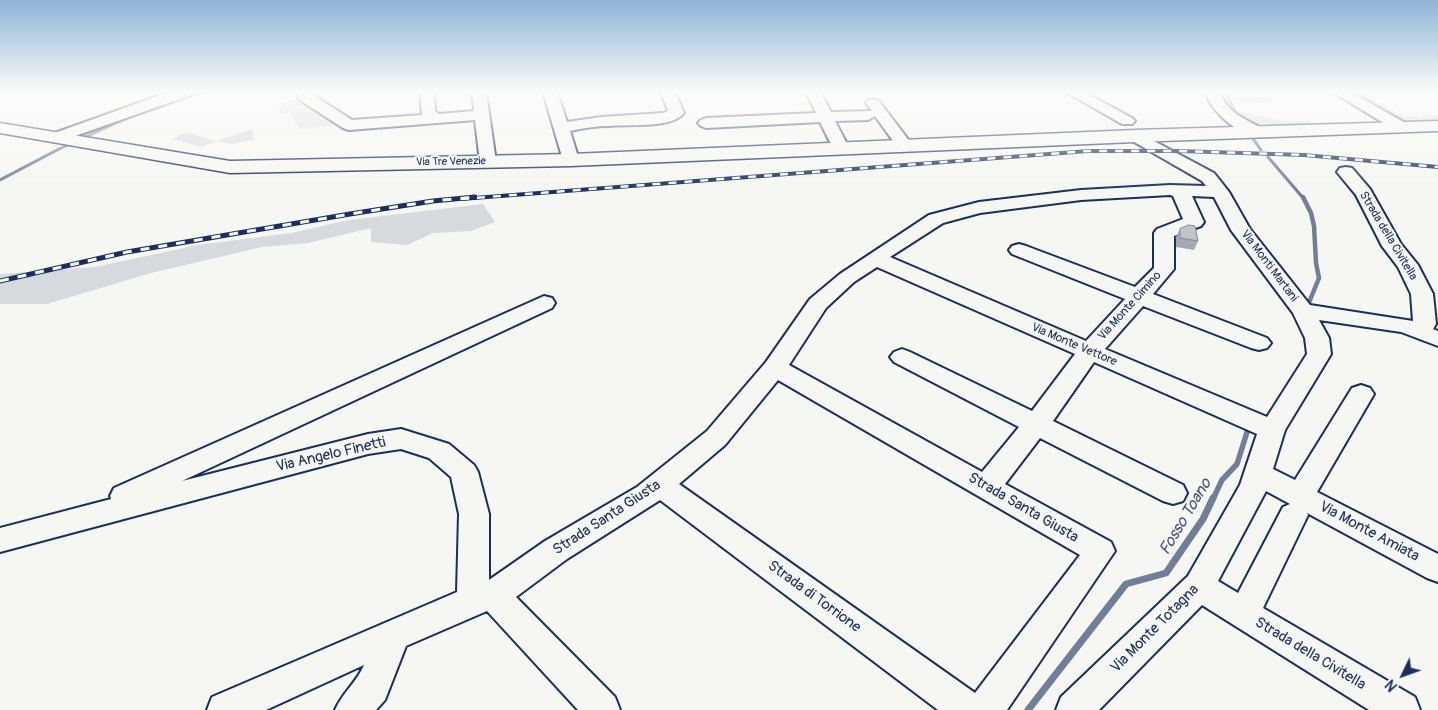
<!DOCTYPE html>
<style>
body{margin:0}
#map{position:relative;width:1438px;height:710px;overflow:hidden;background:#f6f6f2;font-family:Pangolin,sans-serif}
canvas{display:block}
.north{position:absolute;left:1378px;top:650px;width:50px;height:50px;-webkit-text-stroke:4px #f6f6f2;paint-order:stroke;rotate:228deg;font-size:14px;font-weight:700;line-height:20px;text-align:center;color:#1b2f5e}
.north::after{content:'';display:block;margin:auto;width:18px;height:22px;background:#1b2f5e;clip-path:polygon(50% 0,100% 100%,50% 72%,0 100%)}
</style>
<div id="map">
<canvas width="1438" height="710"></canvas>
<div class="north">N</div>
</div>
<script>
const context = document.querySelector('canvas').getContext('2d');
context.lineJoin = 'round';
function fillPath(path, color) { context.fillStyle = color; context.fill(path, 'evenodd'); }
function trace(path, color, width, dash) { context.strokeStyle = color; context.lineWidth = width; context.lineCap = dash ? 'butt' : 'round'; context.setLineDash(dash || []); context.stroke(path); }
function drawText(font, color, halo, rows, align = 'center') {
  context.font = font + ' Pangolin,sans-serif'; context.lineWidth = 4; context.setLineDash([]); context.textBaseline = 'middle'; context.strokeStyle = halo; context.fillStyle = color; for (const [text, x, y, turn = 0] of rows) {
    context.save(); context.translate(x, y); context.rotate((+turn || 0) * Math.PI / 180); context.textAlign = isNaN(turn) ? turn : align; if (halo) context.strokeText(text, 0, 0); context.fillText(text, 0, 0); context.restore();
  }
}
fillPath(new Path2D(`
 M 1344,92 L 1358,92 L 1405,117 L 1438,115 L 1438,123 L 1402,125 Z
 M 1233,95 L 1267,96 L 1275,104 L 1240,102 Z
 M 294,99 L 337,125 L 299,129 L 291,112 L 281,114 L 279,111 L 282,104 Z
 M 1227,109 L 1283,121 L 1309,121 L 1317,127 L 1260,128 Z
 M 253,129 L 253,140 L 231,144 L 216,141 L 201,147 L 172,139 L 186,132 L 216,141 Z
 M 483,204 L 495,222 L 471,231 L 433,233 L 407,245 L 371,242 L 371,228 L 308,243 L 262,247 L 151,273 L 47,304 L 0,304 L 0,274 L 95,267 L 198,245 L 291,233 L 349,220 Z`), '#d6d9dd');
trace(new Path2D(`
 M 1225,92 L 1238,117
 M 175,100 L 205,92
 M 1251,136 L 1261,150
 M 1268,157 L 1304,199
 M 0,180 L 59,149 L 134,115`), '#717e99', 3);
trace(new Path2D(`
 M 1303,197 L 1311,213 L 1314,226 L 1316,263 L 1319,278 L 1308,305`), '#717e99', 4.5);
trace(new Path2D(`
 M 1213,499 L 1222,480 L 1237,464 L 1248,429`), '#717e99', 5.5);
trace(new Path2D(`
 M 1028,710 L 1126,584 L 1166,573 L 1203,519 L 1213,498`), '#717e99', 7);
const minor = new Path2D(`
 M 169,92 L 193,92 L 191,95 L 64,140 L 52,140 L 50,137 L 52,134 Z
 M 299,92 L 313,92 L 313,95 L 352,120 L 422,115 L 420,92 L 434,92 L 435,111 L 439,114 L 474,111 L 472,92 L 486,92 L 496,162 L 494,166 L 482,166 L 480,162 L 475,120 L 349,130 L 343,128 L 300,100 L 298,97 Z
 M 543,92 L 557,92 L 567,122 L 601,117 L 663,113 L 668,111 L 661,92 L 675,92 L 684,113 C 672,129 626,124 609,126 C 596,126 583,128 570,131 L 579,160 L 577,164 L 565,164 L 563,160 Z
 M 806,92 L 820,92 L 831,112 L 872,111 L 866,103 L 868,100 L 878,100 L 913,146 L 911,149 L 899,149 L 875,116 L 868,120 L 835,121 L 849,148 L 847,151 L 835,151 L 833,148 L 820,122 L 706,128 L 701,126 L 698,123 L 701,120 L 706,118 L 816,113 Z
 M 1066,92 L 1084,92 L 1132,118 L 1135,121 L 1132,124 L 1122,124 Z
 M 1206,92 L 1220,92 C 1226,112 1246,120 1264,129 L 1266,132 L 1264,135 C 1243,140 1210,112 1206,92 Z
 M 1333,92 L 1351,92 L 1407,124 L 1409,127 L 1407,130 L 1395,130 Z
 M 1135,131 L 1214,173 L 1229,192 L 1250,229 L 1310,305 L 1413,321 L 1411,294 L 1398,267 L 1382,246 L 1356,195 L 1337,172 L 1340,168 L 1346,167 L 1352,168 L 1370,189 L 1401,244 L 1418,265 L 1433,294 L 1436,324 L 1433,329 L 1438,331 L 1438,346 L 1401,332 L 1319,320 L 1329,338 L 1331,354 L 1285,430 L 1273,469 L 1295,480 L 1352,388 L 1361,385 L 1370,388 L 1374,394 L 1317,492 L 1438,554 L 1438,582 L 1427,578 L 1307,513 L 1308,515 L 1263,608 L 1415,697 L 1420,710 L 1369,710 L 1202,605 L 1099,710 L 1056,710 L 1061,697 L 1188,576 L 1240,485 L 1257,434 L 1094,362 L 1053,421 L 1183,485 L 1187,493 L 1183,501 L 1173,504 L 1163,501 L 1040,438 L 1005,484 L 1111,542 L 1115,551 L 1007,710 L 938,710 L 660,500 L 567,559 L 516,597 L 615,697 L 620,710 L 578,710 L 487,611 L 406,646 L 385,700 L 376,710 L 335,710 C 342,693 357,682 364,665 L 266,710 L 207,710 L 212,697 L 457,592 L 459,514 L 451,477 L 429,458 L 401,449 L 368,454 L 0,552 L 0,528 L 111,499 L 110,496 L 114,488 L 544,296 L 552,298 L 555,303 L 552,308 L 182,481 L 368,434 L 401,429 L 449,444 L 474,465 L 478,472 L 489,514 L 489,580 L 545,541 L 637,487 L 707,431 L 766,362 L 810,299 L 840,274 L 929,215 L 979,202 L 1081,190 L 1170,185 L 1206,186 L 1202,181 L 1129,139 L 1127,136 L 1129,133 ZM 1170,195 L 1173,196 L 1183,219 L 1157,229 L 1154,233 L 1154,268 L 1135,287 L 1026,246 L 1019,244 L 1012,246 L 1009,250 L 1012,254 L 1125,299 L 1086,341 L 890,257 L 943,223 L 980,213 L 1081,200 ZM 1192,196 L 1214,197 L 1231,230 L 1293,313 L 1305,338 L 1307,354 L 1267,417 L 1105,349 L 1143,306 L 1251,348 L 1259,350 L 1267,348 L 1271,343 L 1267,338 L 1153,294 L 1174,269 L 1174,236 L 1201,226 L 1204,222 ZM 877,267 L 1075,354 L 1032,411 L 910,352 L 902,349 L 894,352 L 890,357 L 894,362 L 1019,427 L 982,472 L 789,365 L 826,308 L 854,282 ZM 778,380 L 1080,555 L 975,693 L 679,484 L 725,445 ZM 1266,491 L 1290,504 L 1283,507 L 1238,593 L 1218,581 Z`);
const major = new Path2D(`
 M 1438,121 L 1438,131 L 1135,142 L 571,166 L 230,173 L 0,133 L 0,123 L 230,161 L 571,154 L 1135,130 Z`);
trace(minor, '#1b2f5e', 4);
trace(major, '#1b2f5e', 3);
fillPath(minor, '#f6f6f2');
fillPath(major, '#f6f6f2');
const railFar1 = new Path2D(`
 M 461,199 L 1088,151 L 1179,151 L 1304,155 L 1438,167`);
const rail = new Path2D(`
 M 0,281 L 127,252 L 350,214 L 433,201 L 475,197`);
trace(railFar1, '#1b2f5e', 4);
trace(rail, '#1b2f5e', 5);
trace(railFar1, '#f6f6f2', 2.5, [8]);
trace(rail, '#f6f6f2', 3, [9]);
fillPath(new Path2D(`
 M 1180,229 L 1198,241 L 1194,250 L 1176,247 L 1176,237 Z`), '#a5a9b0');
const building = new Path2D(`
 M 1189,225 L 1195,226 L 1198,241 L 1180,238 L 1180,229 Z`);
fillPath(building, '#c0c4cd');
trace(building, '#868990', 1);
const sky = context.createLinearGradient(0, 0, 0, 192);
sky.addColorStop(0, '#8fb3d8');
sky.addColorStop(0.48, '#fbfbf9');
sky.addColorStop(1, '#fbfbf900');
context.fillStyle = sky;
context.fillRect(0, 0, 1438, 192);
drawText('11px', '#1b2f5e', '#f6f6f2', [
 ["Via Tre Venezie",451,162,-1]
]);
drawText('12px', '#1b2f5e', '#f6f6f2', [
 ["Strada della Civitella",1388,236,59],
 ["Via Monti Martani",1269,266,53],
 ["Via Monte Cimino",1130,306,-48],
 ["Via Monte Vettore",1074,345,23]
]);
drawText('15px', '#1b2f5e', '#f6f6f2', [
 ["Via Angelo Finetti",331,455,-13],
 ["Strada Santa Giusta",1023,508,30],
 ["Strada Santa Giusta",607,518,-33],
 ["Via Monte Amiata",1369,532,28],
 ["Strada di Torrione",814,597,36],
 ["Via Monte Totagna",1155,629,-45],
 ["Strada della Civitella",1310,654,31]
]);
drawText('italic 16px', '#46567b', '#f6f6f2', [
 ["Fosso Toano",1186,517,-59]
]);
</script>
